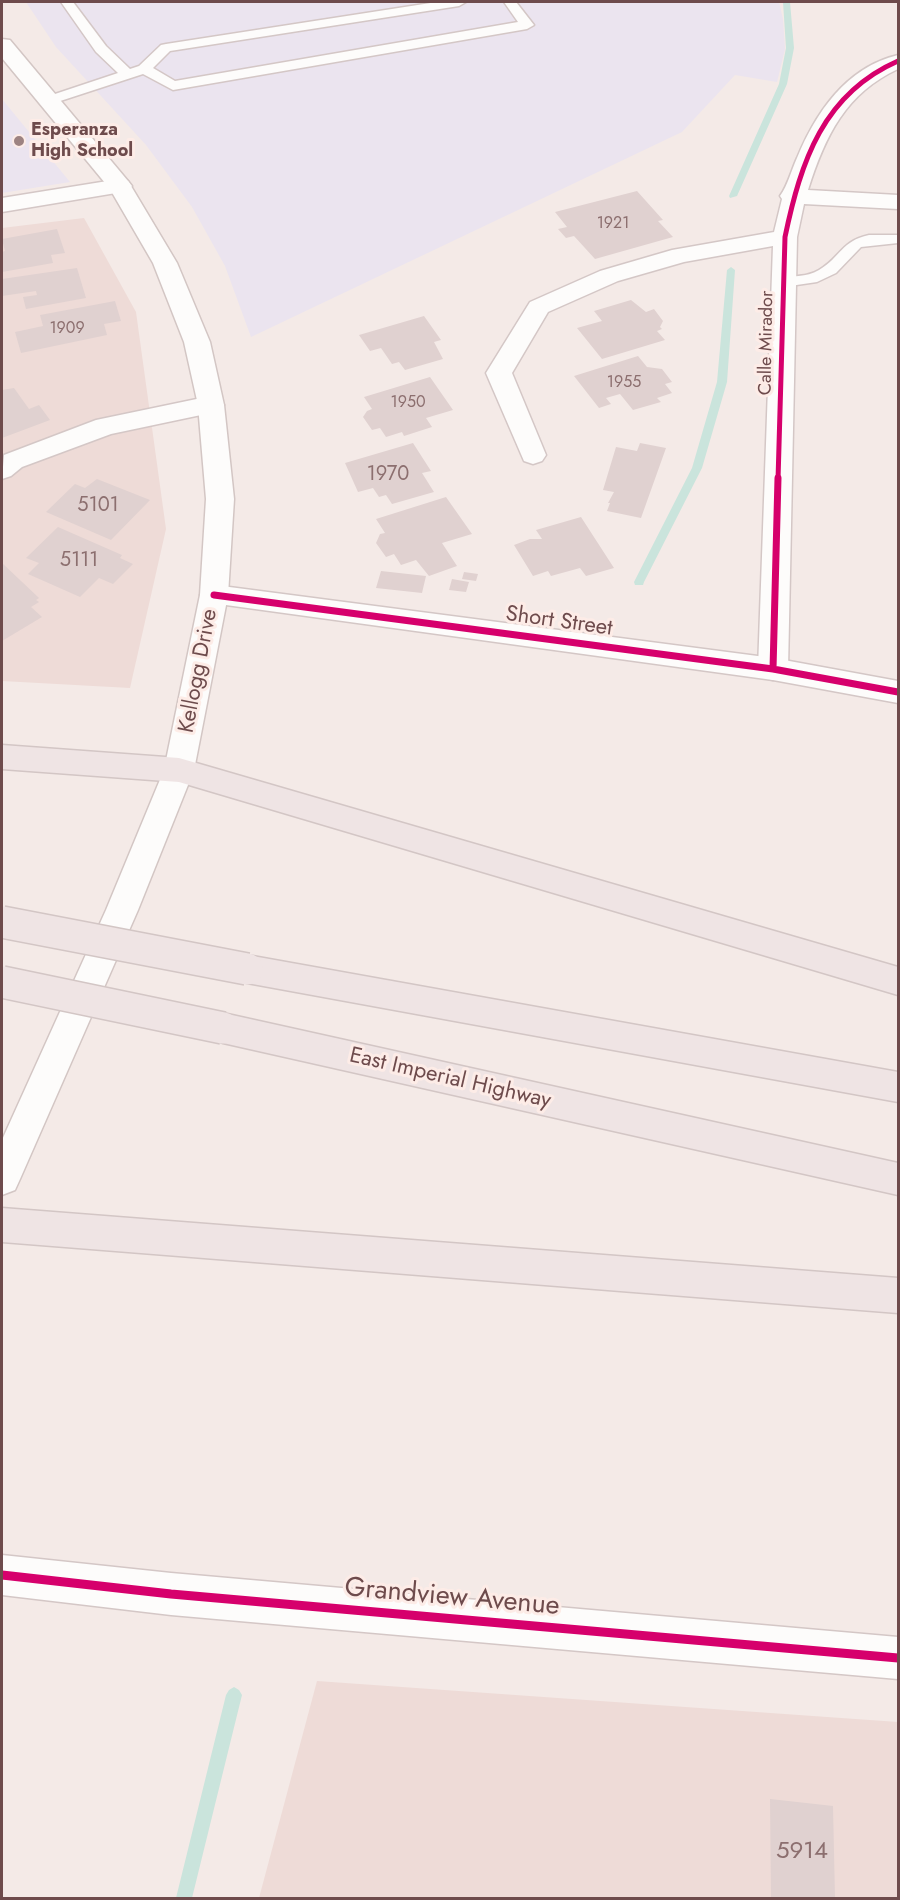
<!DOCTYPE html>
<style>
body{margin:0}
#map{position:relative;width:900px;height:1900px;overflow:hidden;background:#f4eae7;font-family:Jost,sans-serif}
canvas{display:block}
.frame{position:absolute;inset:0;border:3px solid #6e4b4c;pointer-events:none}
</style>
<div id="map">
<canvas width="900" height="1900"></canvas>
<div class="frame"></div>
</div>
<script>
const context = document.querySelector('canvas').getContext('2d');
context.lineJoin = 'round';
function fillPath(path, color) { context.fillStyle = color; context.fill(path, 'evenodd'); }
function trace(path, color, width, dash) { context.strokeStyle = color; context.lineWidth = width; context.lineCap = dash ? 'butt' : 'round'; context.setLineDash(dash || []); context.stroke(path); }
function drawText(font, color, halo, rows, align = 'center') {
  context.font = font + ' Jost,sans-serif'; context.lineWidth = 6; context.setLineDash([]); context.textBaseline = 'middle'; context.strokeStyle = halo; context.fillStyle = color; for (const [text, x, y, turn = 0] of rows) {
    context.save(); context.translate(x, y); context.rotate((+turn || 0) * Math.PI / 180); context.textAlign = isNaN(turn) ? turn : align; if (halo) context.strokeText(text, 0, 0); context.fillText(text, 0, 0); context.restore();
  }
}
fillPath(new Path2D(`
 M 84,218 L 136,312 L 166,529 L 130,688 L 2,681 L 2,228 Z
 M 317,1681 L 898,1722 L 898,1898 L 259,1898 Z`), '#eedbd7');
fillPath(new Path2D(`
 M 26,2 L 779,2 L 783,19 L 785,49 L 777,82 L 735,75 L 682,132 L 251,337 L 225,266 L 192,207 L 146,145 L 56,47 Z
 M 2,99 L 70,182 L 2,193 Z`), '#ebe4ef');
fillPath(new Path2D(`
 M 783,2 L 790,2 L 794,48 L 787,84 L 737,196 L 730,198 L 729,196 L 779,84 L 786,48 Z
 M 731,267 L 735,270 L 727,382 L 702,468 L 644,582 L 643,585 L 635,585 L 634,582 L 692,468 L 717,382 L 727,270 Z
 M 234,1687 L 239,1690 L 242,1695 L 192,1898 L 176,1898 L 226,1695 L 229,1690 Z`), '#cae4dc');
fillPath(new Path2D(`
 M 637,191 L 663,220 L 658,221 L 673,237 L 595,259 L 574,236 L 566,238 L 558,229 L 567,227 L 555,212 Z
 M 57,229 L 65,253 L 51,255 L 53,263 L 2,272 L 2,252 L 5,251 L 2,239 Z
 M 77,268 L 86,298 L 26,309 L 23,297 L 37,295 L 36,291 L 2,296 L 2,279 Z
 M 631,300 L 646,312 L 654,309 L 663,321 L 660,327 L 662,329 L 657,331 L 665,340 L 602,359 L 577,328 L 602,321 L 594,311 Z
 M 115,301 L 121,321 L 104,324 L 107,335 L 21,353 L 15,332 L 43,326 L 40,315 Z
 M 424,316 L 441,340 L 434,342 L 443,359 L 405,370 L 399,362 L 392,364 L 381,348 L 370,351 L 359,335 Z
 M 638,356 L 647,367 L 662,369 L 672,382 L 665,384 L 672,393 L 657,398 L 661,402 L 633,410 L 620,394 L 606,398 L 611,404 L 599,408 L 574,376 Z
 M 430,377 L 453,410 L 426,418 L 432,427 L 404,436 L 402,432 L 386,437 L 380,428 L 372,430 L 363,417 L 367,411 L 372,409 L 364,397 Z
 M 14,388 L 29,409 L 39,405 L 50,420 L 2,438 L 2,390 Z
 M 413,443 L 431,471 L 422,473 L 434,492 L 392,504 L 386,495 L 379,497 L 373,488 L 358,492 L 345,463 Z
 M 640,443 L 666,448 L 641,518 L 607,511 L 610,503 L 608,503 L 614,492 L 603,490 L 616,447 L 637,451 Z
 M 97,479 L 150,500 L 111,540 L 46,512 L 75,484 L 85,488 Z
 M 446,497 L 472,534 L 442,543 L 457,566 L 429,576 L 416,560 L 401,565 L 394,554 L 386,557 L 376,543 L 380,534 L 385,533 L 376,519 Z
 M 581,517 L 614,568 L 586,576 L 580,568 L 551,576 L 548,571 L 533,576 L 514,545 L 530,539 L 542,539 L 536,530 Z
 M 58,527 L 122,555 L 120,558 L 133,564 L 113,584 L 99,578 L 80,597 L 28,574 L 39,563 L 26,558 Z
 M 2,563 L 39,598 L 36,600 L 39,602 L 31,607 L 42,617 L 2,641 Z
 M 381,571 L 426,576 L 422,593 L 376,588 Z
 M 464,572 L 478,574 L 476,581 L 462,579 Z
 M 452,579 L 469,582 L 466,592 L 449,590 Z
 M 770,1799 L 833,1806 L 835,1898 L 771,1898 Z`), '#e0d1d0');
const service = new Path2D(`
 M 61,2 L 73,2 L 106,46 L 130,69 L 139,66 L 161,45 L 166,44 L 437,2 L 466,2 L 459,6 L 170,51 L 153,68 L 175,81 L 518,22 L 504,2 L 516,2 L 534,25 L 527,29 L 173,90 L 143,74 L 48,105 L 41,101 L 43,98 L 118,73 L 96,52 Z
 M 869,235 L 898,235 L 898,243 L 861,247 L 836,273 L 817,282 L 783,287 L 775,282 L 777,279 C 792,275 806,278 819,270 C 841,257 841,241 869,235 Z`);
const minor = new Path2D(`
 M 898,55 L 898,69 C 846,93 825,136 808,190 L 898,195 L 898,209 L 804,204 L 797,237 L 788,669 L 783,677 L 773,680 L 763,677 L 758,669 L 773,246 L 684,262 L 618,281 L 548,312 L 512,373 L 546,455 L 542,461 L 533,464 L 524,461 L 486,373 L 530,302 L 600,271 L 672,250 L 774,232 L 782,199 L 780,196 C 788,185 791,171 797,158 C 816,112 847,67 898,55 Z
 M 120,179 L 128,181 L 132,186 L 128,191 L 2,212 L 2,198 Z
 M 211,396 L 220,399 L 224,405 L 220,411 L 111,434 L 22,467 L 11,476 L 2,479 L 4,455 L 96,420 Z
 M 2,1555 L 171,1573 L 898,1637 L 898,1679 L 171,1615 L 2,1595 Z`);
const tertiary = new Path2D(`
 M 214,585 L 773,658 L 898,681 L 898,703 L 773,680 L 204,602 L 200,595 L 204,588 Z`);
const secondary = new Path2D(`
 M 2,39 L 10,40 L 128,181 L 177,263 L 210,342 L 224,405 L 234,499 L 228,595 L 194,770 L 138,910 L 20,1179 L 15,1190 L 2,1195 L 2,1140 L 106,910 L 164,770 L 200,595 L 206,499 L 198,405 L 184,342 L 153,263 L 110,189 L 2,58 Z`);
const motorway = new Path2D(`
 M 2,745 L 179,758 L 898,967 L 898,995 L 179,782 L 2,769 Z
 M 247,955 L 898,1072 L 898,1102 L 247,983 L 235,979 L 230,969 L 235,959 Z
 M 223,1013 L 898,1163 L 898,1195 L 223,1043 L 211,1038 L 206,1028 L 211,1018 Z
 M 2,1208 L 898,1278 L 898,1313 L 2,1242 Z`);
trace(service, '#d4c7c6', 3);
trace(minor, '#d4c7c6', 3);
trace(tertiary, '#d4c7c6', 3);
trace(secondary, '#d3c6c4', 3);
trace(motorway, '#d3c6c5', 3);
fillPath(service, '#fdfcfb');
fillPath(minor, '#fdfcfb');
fillPath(tertiary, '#fdfcfb');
fillPath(secondary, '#fdfcfb');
fillPath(motorway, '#efe4e4');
const motorwayBridge = new Path2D(`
 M 2,922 L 247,969
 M 2,982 L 223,1028`);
trace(motorwayBridge, '#d3c6c5', 34, []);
trace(motorwayBridge, '#efe4e4', 31);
trace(new Path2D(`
 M 778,480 L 785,237 C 801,161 823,94 898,61`), '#d6006c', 5);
trace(new Path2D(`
 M 214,595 L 773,669 L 898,692
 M 773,669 L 778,478`), '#d6006c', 7);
trace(new Path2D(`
 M 2,1575 L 171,1594 L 898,1658`), '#d6006c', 9);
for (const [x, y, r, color] of [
 [19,141,6,"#9d8382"]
]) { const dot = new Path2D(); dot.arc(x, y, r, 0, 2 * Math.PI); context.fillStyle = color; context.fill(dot); trace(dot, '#fdece7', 2); }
drawText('16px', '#8c6f6f', null, [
 ["1921",613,224],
 ["1909",67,329],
 ["1955",624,383],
 ["1950",408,403]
]);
drawText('bold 18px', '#6e4b4c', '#fdece7', [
 ["Esperanza",31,131],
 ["High School",31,152]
], 'left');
drawText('18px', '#6e4b4c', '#fdece7', [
 ["Calle Mirador",767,343,-89]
]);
drawText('20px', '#8c6f6f', null, [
 ["1970",388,475],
 ["5101",98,506],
 ["5111",79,561]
]);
drawText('22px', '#6e4b4c', '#fdece7', [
 ["Short Street",559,622,8],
 ["Kellogg Drive",199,671,-79],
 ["East Imperial Highway",450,1079,13]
]);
drawText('24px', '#8c6f6f', null, [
 ["5914",802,1852]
]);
drawText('27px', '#6e4b4c', '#fdece7', [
 ["Grandview Avenue",452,1598,5]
]);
</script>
